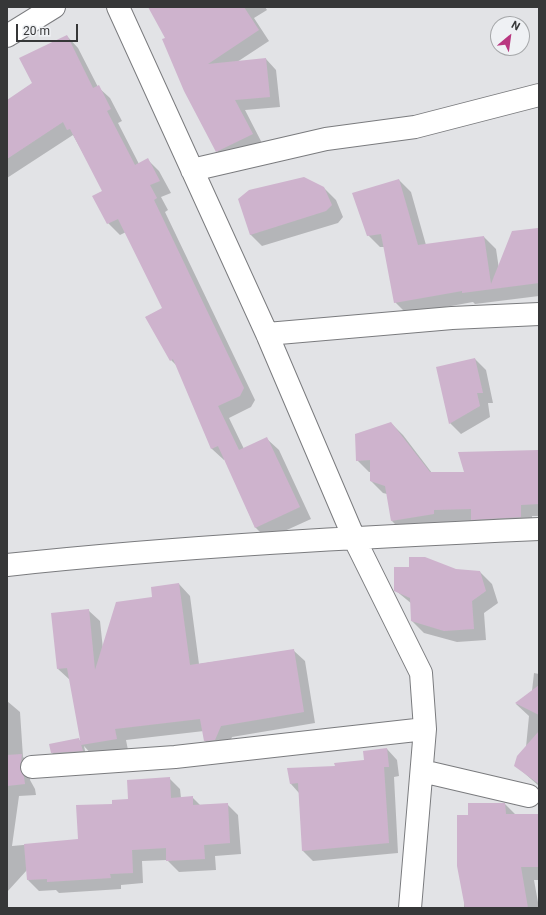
<!DOCTYPE html>
<style>
body{margin:0}
#map{position:relative;width:546px;height:915px;overflow:hidden;background:#e2e3e6;font-family:Roboto,sans-serif}
canvas{display:block}
.frame{position:absolute;inset:0;border:8px solid #363738;pointer-events:none}
.north{position:absolute;left:490px;top:16px;width:40px;height:40px;box-sizing:border-box;background:#eff1f4;border:1px solid #a5a7a9;border-radius:50%;rotate:29deg;font-size:11px;font-weight:700;line-height:16px;text-align:center;color:#363738}
.north::after{content:'';display:block;margin:auto;width:14px;height:18px;background:#b93780;clip-path:polygon(50% 0,100% 100%,50% 72%,0 100%)}
.scale{position:absolute;left:16px;top:24px;width:62px;height:18px;box-sizing:border-box;border:2px solid #363738;border-top:0;padding-left:5px;font-size:12px;line-height:14px;white-space:nowrap;color:#363738;-webkit-text-stroke:3px #eff1f4;paint-order:stroke}
</style>
<div id="map">
<canvas width="546" height="915"></canvas>
<div class="frame"></div>
<div class="north">N</div>
<div class="scale">20 m</div>
</div>
<script>
const context = document.querySelector('canvas').getContext('2d');
context.lineJoin = 'round';
function fillPath(path, color) { context.fillStyle = color; context.fill(path, 'evenodd'); }
function trace(path, color, width, dash) { context.strokeStyle = color; context.lineWidth = width; context.lineCap = dash ? 'butt' : 'round'; context.setLineDash(dash || []); context.stroke(path); }
fillPath(new Path2D(`
 M 149,7 L 265,7 L 267,10 L 254,18 L 269,41 L 237,62 L 266,59 L 276,70 L 280,107 L 245,110 L 263,145 L 227,162 L 217,151 L 167,38 Z
 M 67,36 L 78,48 L 98,87 L 110,98 L 122,121 L 118,123 L 139,164 L 148,160 L 159,171 L 171,193 L 161,197 L 168,210 L 165,212 L 255,400 L 251,407 L 229,418 L 244,449 L 267,439 L 279,450 L 311,519 L 267,539 L 255,527 L 225,459 L 224,460 L 212,449 L 178,367 L 171,360 L 146,317 L 164,308 L 126,232 L 120,235 L 108,223 L 104,191 L 73,135 L 7,178 L 7,101 L 33,83 Z
 M 399,180 L 411,192 L 426,245 L 484,237 L 496,249 L 499,269 L 537,229 L 539,230 L 539,296 L 475,304 L 473,302 L 407,314 L 395,302 L 385,247 L 380,247 L 368,235 Z
 M 324,188 L 336,200 L 343,217 L 338,223 L 262,246 L 250,234 Z
 M 475,359 L 486,370 L 493,403 L 488,403 L 490,417 L 461,434 L 450,423 Z
 M 391,423 L 403,435 L 432,473 L 465,473 L 539,450 L 539,516 L 532,516 L 533,529 L 474,521 L 445,522 L 446,526 L 404,533 L 392,521 L 387,494 L 383,493 L 371,481 L 371,472 L 369,472 L 357,460 Z
 M 410,568 L 480,572 L 492,584 L 498,603 L 484,613 L 486,640 L 457,642 L 424,633 L 412,621 L 412,604 L 395,590 Z
 M 179,584 L 190,596 L 199,664 L 293,650 L 305,661 L 315,723 L 232,737 L 226,751 L 217,752 L 205,741 L 204,731 L 126,740 L 128,750 L 93,756 L 84,746 L 86,755 L 56,757 L 52,753 L 79,740 L 82,742 L 70,680 L 58,669 L 88,610 L 100,621 L 103,649 L 153,598 Z
 M 534,673 L 539,674 L 539,786 L 515,765 L 526,747 L 529,716 L 516,704 L 532,691 Z
 M 7,701 L 20,712 L 23,757 L 33,766 L 30,780 L 35,789 L 36,795 L 19,796 L 12,846 L 79,840 L 113,805 L 129,800 L 169,778 L 180,789 L 181,798 L 192,797 L 200,805 L 227,804 L 238,815 L 241,854 L 215,856 L 216,870 L 179,872 L 167,860 L 142,861 L 143,883 L 121,885 L 121,889 L 59,893 L 56,890 L 39,891 L 28,880 L 27,870 L 7,892 Z
 M 387,749 L 397,760 L 399,776 L 394,777 L 398,853 L 313,861 L 303,851 L 299,793 L 291,784 L 289,769 L 336,767 L 366,761 Z
 M 469,804 L 505,804 L 516,815 L 539,815 L 539,880 L 534,880 L 539,908 L 464,908 Z`), '#0003');
fillPath(new Path2D(`
 M 148,7 L 244,7 L 259,30 L 208,64 L 266,58 L 270,97 L 235,100 L 253,134 L 216,152 L 184,91 L 162,39 L 165,38 Z
 M 67,35 L 93,88 L 99,85 L 111,109 L 107,111 L 135,165 L 148,158 L 160,181 L 150,185 L 157,198 L 154,200 L 244,388 L 240,396 L 218,406 L 239,450 L 267,437 L 300,507 L 255,528 L 218,446 L 211,449 L 173,359 L 170,361 L 145,317 L 162,308 L 118,219 L 107,224 L 92,196 L 102,191 L 70,129 L 67,130 L 63,122 L 7,159 L 7,100 L 32,83 L 19,58 Z
 M 304,177 L 324,187 L 332,205 L 326,211 L 250,235 L 238,199 L 249,190 Z
 M 399,179 L 418,245 L 484,236 L 491,284 L 512,231 L 538,228 L 539,283 L 462,293 L 462,291 L 394,303 L 381,234 L 367,236 L 352,193 Z
 M 475,358 L 483,393 L 477,393 L 480,406 L 449,424 L 436,367 Z
 M 391,422 L 430,472 L 464,472 L 458,452 L 539,450 L 539,504 L 521,505 L 521,517 L 471,520 L 471,509 L 434,510 L 434,514 L 391,521 L 385,486 L 370,481 L 370,460 L 356,461 L 355,434 Z
 M 409,557 L 425,557 L 456,569 L 480,571 L 486,591 L 472,601 L 474,629 L 444,631 L 411,621 L 410,598 L 394,591 L 394,567 L 409,567 Z
 M 179,583 L 190,665 L 294,649 L 304,712 L 221,726 L 215,740 L 204,741 L 200,719 L 115,729 L 117,739 L 81,745 L 67,668 L 57,669 L 51,613 L 89,609 L 95,670 L 116,602 L 152,597 L 151,587 Z
 M 539,685 L 539,715 L 515,703 Z
 M 539,731 L 539,784 L 514,766 L 517,756 Z
 M 79,738 L 83,751 L 51,753 L 49,744 Z
 M 387,748 L 389,767 L 384,767 L 389,843 L 302,851 L 298,783 L 290,784 L 287,768 L 335,766 L 334,763 L 364,760 L 363,751 Z
 M 22,754 L 20,768 L 24,777 L 25,784 L 7,786 L 7,755 Z
 M 170,777 L 171,798 L 193,796 L 193,805 L 228,803 L 230,843 L 204,845 L 205,859 L 166,861 L 166,848 L 132,850 L 133,873 L 110,874 L 111,878 L 47,882 L 47,879 L 27,880 L 24,844 L 78,839 L 76,805 L 112,804 L 112,800 L 128,799 L 127,780 Z
 M 468,803 L 505,803 L 506,814 L 539,814 L 539,867 L 521,867 L 528,908 L 465,908 L 457,866 L 457,815 L 468,815 Z`), '#ceb3cd');
const minor = new Path2D(`
 M 118,7 L 267,334 L 354,538 L 421,673 L 425,729 L 410,908
 M 7,36 L 54,7
 M 192,170 L 326,139 L 415,127 L 539,95
 M 267,334 L 452,318 L 539,314
 M 7,565 C 184,546 362,537 539,529
 M 32,767 L 175,757 L 425,729
 M 422,771 L 529,796`);
trace(minor, '#7a7b7e', 24);
trace(minor, '#fff', 22);
</script>
